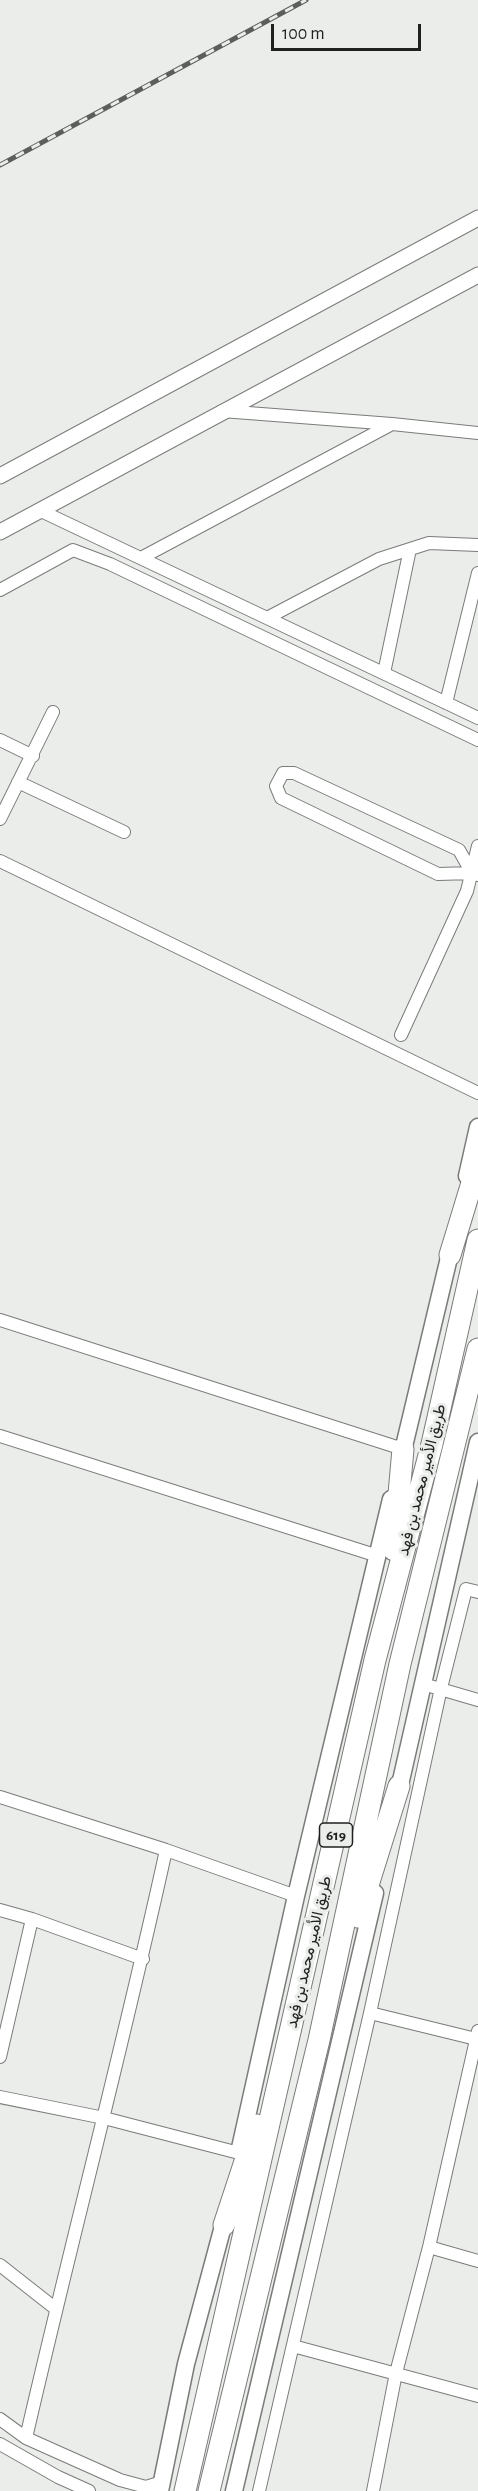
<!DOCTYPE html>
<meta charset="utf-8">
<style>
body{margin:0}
#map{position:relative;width:478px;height:2491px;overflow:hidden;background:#eaedea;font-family:"Alegreya Sans",sans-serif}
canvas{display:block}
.scale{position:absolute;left:271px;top:24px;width:150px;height:27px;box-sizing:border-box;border:3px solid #1f201f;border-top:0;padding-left:8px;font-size:18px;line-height:21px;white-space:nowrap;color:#1f201f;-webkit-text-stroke:4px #eaedea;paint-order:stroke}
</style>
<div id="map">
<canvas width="478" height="2491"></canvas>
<div class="scale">100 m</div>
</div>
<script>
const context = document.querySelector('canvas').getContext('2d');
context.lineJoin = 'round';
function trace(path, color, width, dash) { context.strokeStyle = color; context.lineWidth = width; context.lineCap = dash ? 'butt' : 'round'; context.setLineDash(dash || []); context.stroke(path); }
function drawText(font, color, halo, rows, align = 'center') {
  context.font = font + ' "Alegreya Sans",Vazirmatn,sans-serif'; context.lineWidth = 6; context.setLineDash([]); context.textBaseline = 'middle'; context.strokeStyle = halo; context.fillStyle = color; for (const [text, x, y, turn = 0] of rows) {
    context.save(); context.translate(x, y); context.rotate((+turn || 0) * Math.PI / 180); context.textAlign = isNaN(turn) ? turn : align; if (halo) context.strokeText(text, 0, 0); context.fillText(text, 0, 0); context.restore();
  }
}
const minor = new Path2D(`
 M 222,411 L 392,424 L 478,433
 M 39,510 L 478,718
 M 141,558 L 392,424
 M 0,590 L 73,550 L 110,564 L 478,740
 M 267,618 L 379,559 L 429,543 L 478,545
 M 384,673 L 410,549
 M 446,703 L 478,573
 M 0,740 L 33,756
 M 18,782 L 124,832
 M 0,819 L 53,712
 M 0,861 L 478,1093
 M 472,873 L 459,850 L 294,773 L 283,773 L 276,786 L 281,798 L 438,874 L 472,873 L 478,875
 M 401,1035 L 467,891 L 478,846
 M 0,1320 L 403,1449
 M 0,1436 L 378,1556
 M 423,1684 L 478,1700
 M 0,1797 L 166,1850 L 296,1896
 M 0,1910 L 32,1919 L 143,1959
 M 370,2013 L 476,2039
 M 0,2057 L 32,1919
 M 0,2097 L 104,2118 L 239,2153
 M 429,2247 L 478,2261
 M 0,2265 L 56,2309
 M 293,2346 L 478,2396
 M 0,2419 L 26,2438 L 120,2480 L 146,2487 L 162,2482
 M 26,2438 C 71,2242 123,2047 166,1850
 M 0,2444 L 58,2477 L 89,2491
 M 259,2491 L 370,2013 L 441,1688 L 466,1589 L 478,1592
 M 373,2491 L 396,2373 L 429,2247 L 478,2031`);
const tertiary = new Path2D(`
 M 0,476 L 478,218
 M 0,532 L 478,275`);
const secondary = new Path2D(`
 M 467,1176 L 478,1127
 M 401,1459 L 452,1245
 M 397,1798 L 478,1442
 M 240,2148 L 296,1896 L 391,1499
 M 160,2491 L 186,2364 L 226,2215
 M 234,2491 L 375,1893`);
const motorway = new Path2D(`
 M 450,1255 L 478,1163
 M 394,1550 L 403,1449
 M 358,1917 L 399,1786
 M 224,2225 L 257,2125
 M 185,2491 L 375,1660 L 432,1444 L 478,1240
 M 209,2491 L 319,2040 L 400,1664 L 478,1349`);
trace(minor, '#7a7c79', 14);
trace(tertiary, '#7a7c79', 17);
trace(secondary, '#7a7c79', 19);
trace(motorway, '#7a7c79', 23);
trace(minor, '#fff', 12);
trace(tertiary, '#fff', 15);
trace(secondary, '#fff', 16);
trace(motorway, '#fff', 21);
const rail = new Path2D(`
 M 0,165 L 306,0`);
trace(rail, '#5c5e5c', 5);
trace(rail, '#eaedea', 3, [9]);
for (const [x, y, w] of [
 [336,1835,33]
]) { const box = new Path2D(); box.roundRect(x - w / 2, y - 12, w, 24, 4.5); context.fillStyle = '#eaedea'; context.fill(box); trace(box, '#1f201f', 1.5); }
drawText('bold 15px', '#1f201f', null, [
 ["619",336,1835]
]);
drawText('16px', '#1f201f', '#eaedea', [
 ["طريق الأمير محمد بن فهد",422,1480,-76],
 ["طريق الأمير محمد بن فهد",309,1952,-77]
]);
</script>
